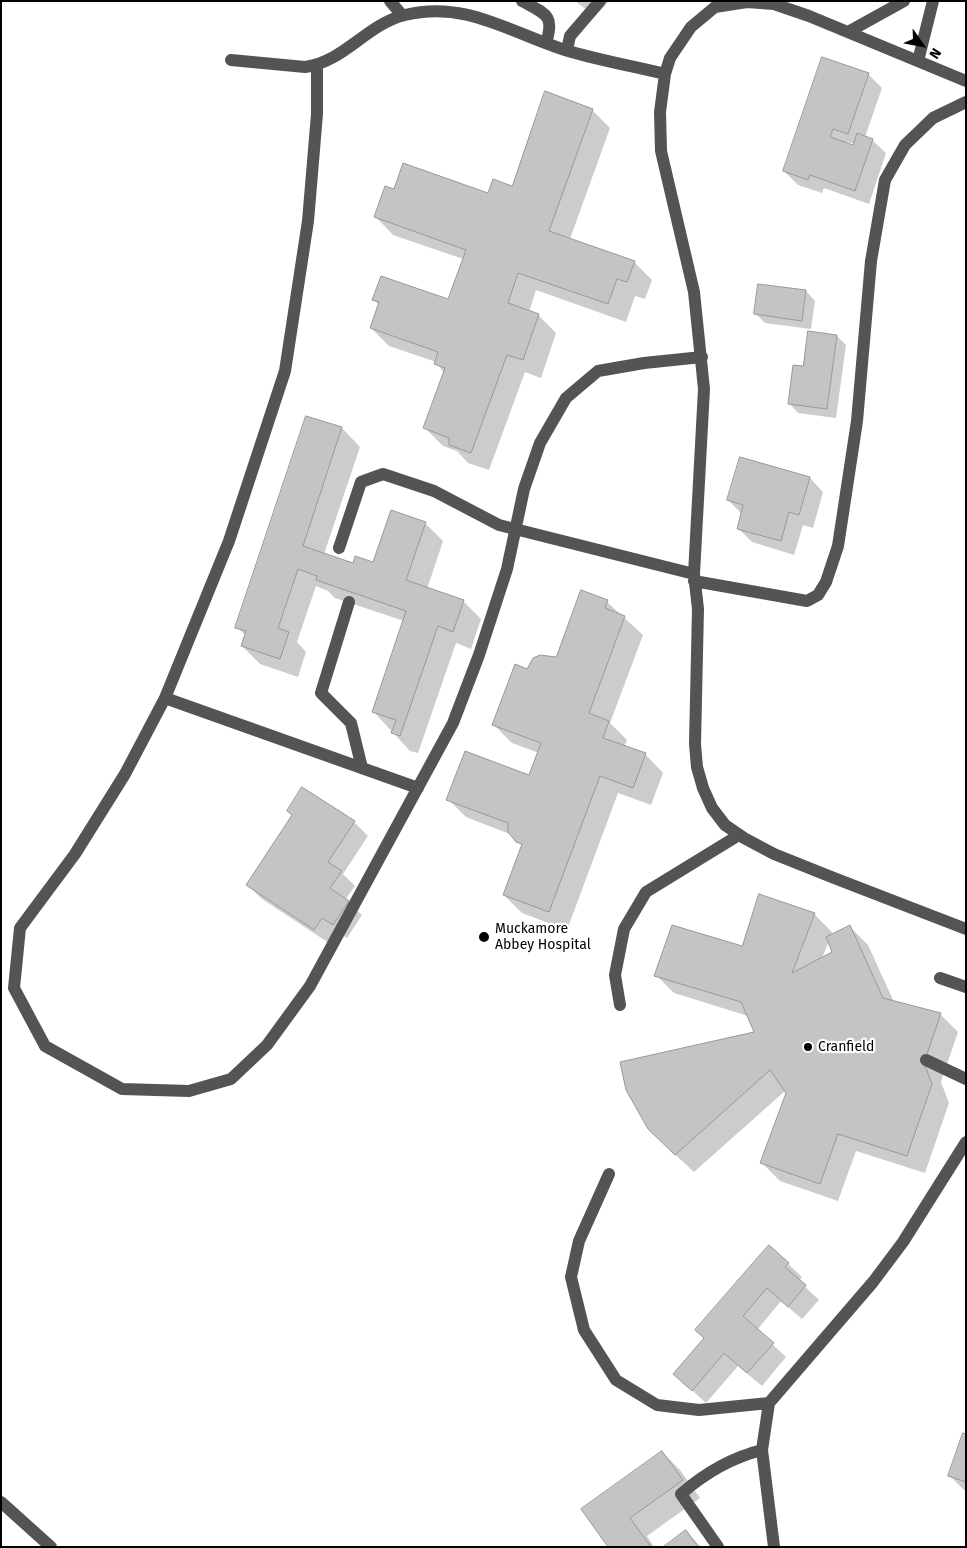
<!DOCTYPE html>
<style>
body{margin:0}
#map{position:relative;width:967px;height:1548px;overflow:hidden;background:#fff;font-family:"Fira Sans",sans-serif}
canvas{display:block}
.frame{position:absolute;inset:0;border:2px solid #000;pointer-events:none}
.north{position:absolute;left:897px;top:20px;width:50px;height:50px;-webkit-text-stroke:4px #fff;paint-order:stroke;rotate:123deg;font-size:14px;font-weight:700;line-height:20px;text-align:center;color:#000}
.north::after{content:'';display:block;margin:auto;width:18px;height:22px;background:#000;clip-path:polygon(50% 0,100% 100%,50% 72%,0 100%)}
</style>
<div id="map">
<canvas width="967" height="1548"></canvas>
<div class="frame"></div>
<div class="north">N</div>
</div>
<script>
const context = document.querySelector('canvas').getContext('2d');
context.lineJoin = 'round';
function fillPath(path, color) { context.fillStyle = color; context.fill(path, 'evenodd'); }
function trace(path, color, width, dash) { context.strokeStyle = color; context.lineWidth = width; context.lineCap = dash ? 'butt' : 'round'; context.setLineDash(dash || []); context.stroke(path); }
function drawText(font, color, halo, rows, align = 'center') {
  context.font = font + ' "Fira Sans",sans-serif'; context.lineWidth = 4.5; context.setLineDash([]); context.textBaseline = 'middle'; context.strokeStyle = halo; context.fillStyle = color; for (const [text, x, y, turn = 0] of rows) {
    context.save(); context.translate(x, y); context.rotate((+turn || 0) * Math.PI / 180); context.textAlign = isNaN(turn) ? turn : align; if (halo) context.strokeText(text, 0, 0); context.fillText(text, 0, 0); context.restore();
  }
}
fillPath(new Path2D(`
 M 575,1 L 609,1 L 595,16 Z
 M 868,74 L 882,88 L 865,137 L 872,140 L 886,153 L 869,204 L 824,188 L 822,193 L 798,185 L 784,171 ZM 847,142 L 855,144 L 854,147 L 846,144 Z
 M 592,110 L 610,128 L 570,239 L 634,262 L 652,280 L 645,299 L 635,296 L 626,322 L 536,290 L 529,312 L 538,315 L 556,333 L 541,378 L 525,372 L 489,470 L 468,463 L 457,451 L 443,446 L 425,428 L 444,373 L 436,362 L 389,346 L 371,328 L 379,305 L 374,300 L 448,301 L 463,259 L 393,235 L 375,216 L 395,191 L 489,195 L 512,187 Z
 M 806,291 L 815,301 L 811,329 L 765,323 L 756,314 Z
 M 837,336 L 846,345 L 836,418 L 798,413 L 789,403 L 805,368 Z
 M 307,417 L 342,428 L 360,447 L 324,554 L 354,564 L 374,564 L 425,523 L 443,541 L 427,589 L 463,601 L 481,619 L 471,649 L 456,643 L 418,753 L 410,751 L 373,711 L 404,621 L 335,598 L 328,591 L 316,586 L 297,642 L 306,652 L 298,677 L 260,664 L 242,646 L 246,636 L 237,627 Z
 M 810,478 L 823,492 L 813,528 L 803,525 L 794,555 L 752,542 L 738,528 L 742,514 L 728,500 Z
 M 607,602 L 643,635 L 610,723 L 627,740 L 624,747 L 645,754 L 663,773 L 651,805 L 618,793 L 567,930 L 522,913 L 504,895 L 522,846 L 512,835 L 466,817 L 448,799 L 530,776 L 539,753 L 512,743 L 494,725 L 528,671 L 557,658 Z
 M 354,822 L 368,836 L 343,874 L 355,886 L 345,900 L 362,915 L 347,938 L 336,931 L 329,943 L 262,899 L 248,885 Z
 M 814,914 L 832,932 L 831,936 L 850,927 L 868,945 L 894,1002 L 940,1014 L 958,1032 L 941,1082 L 949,1103 L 925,1173 L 856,1151 L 838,1201 L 780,1181 L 762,1163 L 787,1093 L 785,1091 L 694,1172 L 667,1147 L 755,1033 L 748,1016 L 674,993 L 656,975 L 743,948 ZM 829,941 L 833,952 L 822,958 Z
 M 769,1246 L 802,1277 L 799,1281 L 819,1300 L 802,1319 L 781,1301 L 757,1330 L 786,1357 L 762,1386 L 738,1366 L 706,1403 L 674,1374 L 705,1339 Z
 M 966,1436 L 966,1492 L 950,1476 Z
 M 662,1452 L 680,1470 L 700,1498 L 647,1536 L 654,1547 L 609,1547 Z
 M 686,1531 L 701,1547 L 665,1547 Z`), '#0003');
const building = new Path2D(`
 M 822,57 L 869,73 L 848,134 L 833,129 L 830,137 L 853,145 L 857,133 L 873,139 L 855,191 L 810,175 L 808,180 L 783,171 Z
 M 545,91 L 593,109 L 549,231 L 635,261 L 627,282 L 617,279 L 608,304 L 518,273 L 508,303 L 539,314 L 523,360 L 507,355 L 471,453 L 449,445 L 449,438 L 423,428 L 445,368 L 434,364 L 438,352 L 370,328 L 379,302 L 372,300 L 381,276 L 448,299 L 466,250 L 374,217 L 385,186 L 394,189 L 403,163 L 488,193 L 493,179 L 512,186 Z
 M 758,284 L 806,290 L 802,321 L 754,314 Z
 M 808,331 L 837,335 L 827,409 L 788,404 L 793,365 L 803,366 Z
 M 306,416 L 342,427 L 303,546 L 353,563 L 355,556 L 373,562 L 391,510 L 426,522 L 406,580 L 464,600 L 453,632 L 438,626 L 400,736 L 391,733 L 396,720 L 372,712 L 406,611 L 316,580 L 317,576 L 298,569 L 278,628 L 289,632 L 280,659 L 241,646 L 246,631 L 235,628 Z
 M 740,457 L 810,477 L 799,515 L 789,512 L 781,541 L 737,529 L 743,505 L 727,500 Z
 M 581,590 L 608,600 L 605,608 L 625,616 L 589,713 L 609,721 L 603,738 L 646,753 L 633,788 L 600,776 L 549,912 L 503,895 L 522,844 L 516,842 L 508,832 L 508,823 L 446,800 L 465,751 L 529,775 L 541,743 L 492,725 L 515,664 L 527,669 L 533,658 L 540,655 L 556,657 Z
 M 302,787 L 355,821 L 328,862 L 342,871 L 330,888 L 349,901 L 333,925 L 322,918 L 314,930 L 246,885 L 292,815 L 287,811 Z
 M 759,894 L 815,913 L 792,973 L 832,952 L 826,937 L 850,925 L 883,998 L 941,1013 L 924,1063 L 932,1084 L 907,1156 L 838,1134 L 820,1184 L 760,1163 L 786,1093 L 770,1070 L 675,1155 L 648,1129 L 626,1090 L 620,1062 L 754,1032 L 741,1002 L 654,976 L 672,925 L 742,946 Z
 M 769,1245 L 789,1263 L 785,1267 L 806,1285 L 788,1307 L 767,1288 L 743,1316 L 774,1343 L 747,1373 L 724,1353 L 692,1391 L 673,1374 L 704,1338 L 695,1330 Z
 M 963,1433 L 966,1434 L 966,1482 L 948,1476 Z
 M 662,1451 L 683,1480 L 630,1518 L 651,1547 L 608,1547 L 581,1509 Z
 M 686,1530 L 698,1547 L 663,1547 Z`);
fillPath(building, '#c4c4c4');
trace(building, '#989898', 1);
trace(new Path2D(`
 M 390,1 L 402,15
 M 522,1 C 546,14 555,15 546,43
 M 848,32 L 904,1
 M 567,50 L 570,36 L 600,1
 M 231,60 L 305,67 C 344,62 367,24 405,15 C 465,0 509,32 565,50 C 598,60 632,66 665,74
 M 918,61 L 933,1
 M 317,66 L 317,114 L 308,221 L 285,371 L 229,541 L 165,698 L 125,774 L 75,854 L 20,928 L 14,988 L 45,1046 L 122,1089 L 189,1091 L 231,1079 L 267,1045 L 310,986 L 453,723 L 479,655 L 507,569 L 524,489 L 540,443 L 566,398 L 598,371 L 644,363 L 702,357
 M 966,81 L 809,16 L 774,4 L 747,2 L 715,7 L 691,27 L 670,58 L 665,74 L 660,112 L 661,151 L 694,292 L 704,389 L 694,574 L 698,609 L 695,744 L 697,767 L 703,788 L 712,808 L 725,825 L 744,838 L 774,854 L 834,878 L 966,929
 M 339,548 L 361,482 L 383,474 L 434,491 L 499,525 L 694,574
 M 694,581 L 807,601 L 818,595 L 826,582 L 838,546 L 857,421 L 871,261 L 885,180 L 905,145 L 933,118 L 966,102
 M 349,602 L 321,693 L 351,723 L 362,768
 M 165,698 L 418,788
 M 940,978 L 966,987
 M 620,1005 L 615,975 L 624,929 L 646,892 L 739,835
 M 926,1060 L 966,1079
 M 609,1174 L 579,1241 L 571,1277 L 584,1330 L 616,1380 L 657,1405 L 699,1410 L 769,1403
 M 1,1502 L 51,1547
 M 718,1547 L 681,1494 C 705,1473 730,1458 762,1450
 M 774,1547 L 762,1450 L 769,1403 L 873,1282 L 903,1242 L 966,1142`), '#545454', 12);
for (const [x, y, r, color] of [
 [484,937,6,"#000"],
 [808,1047,5,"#000"]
]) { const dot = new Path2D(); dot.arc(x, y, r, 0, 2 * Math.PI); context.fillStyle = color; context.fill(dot); trace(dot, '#fff', 2); }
drawText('14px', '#000', '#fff', [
 ["Muckamore",495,929],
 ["Abbey Hospital",495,945],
 ["Cranfield",818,1047]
], 'left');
</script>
